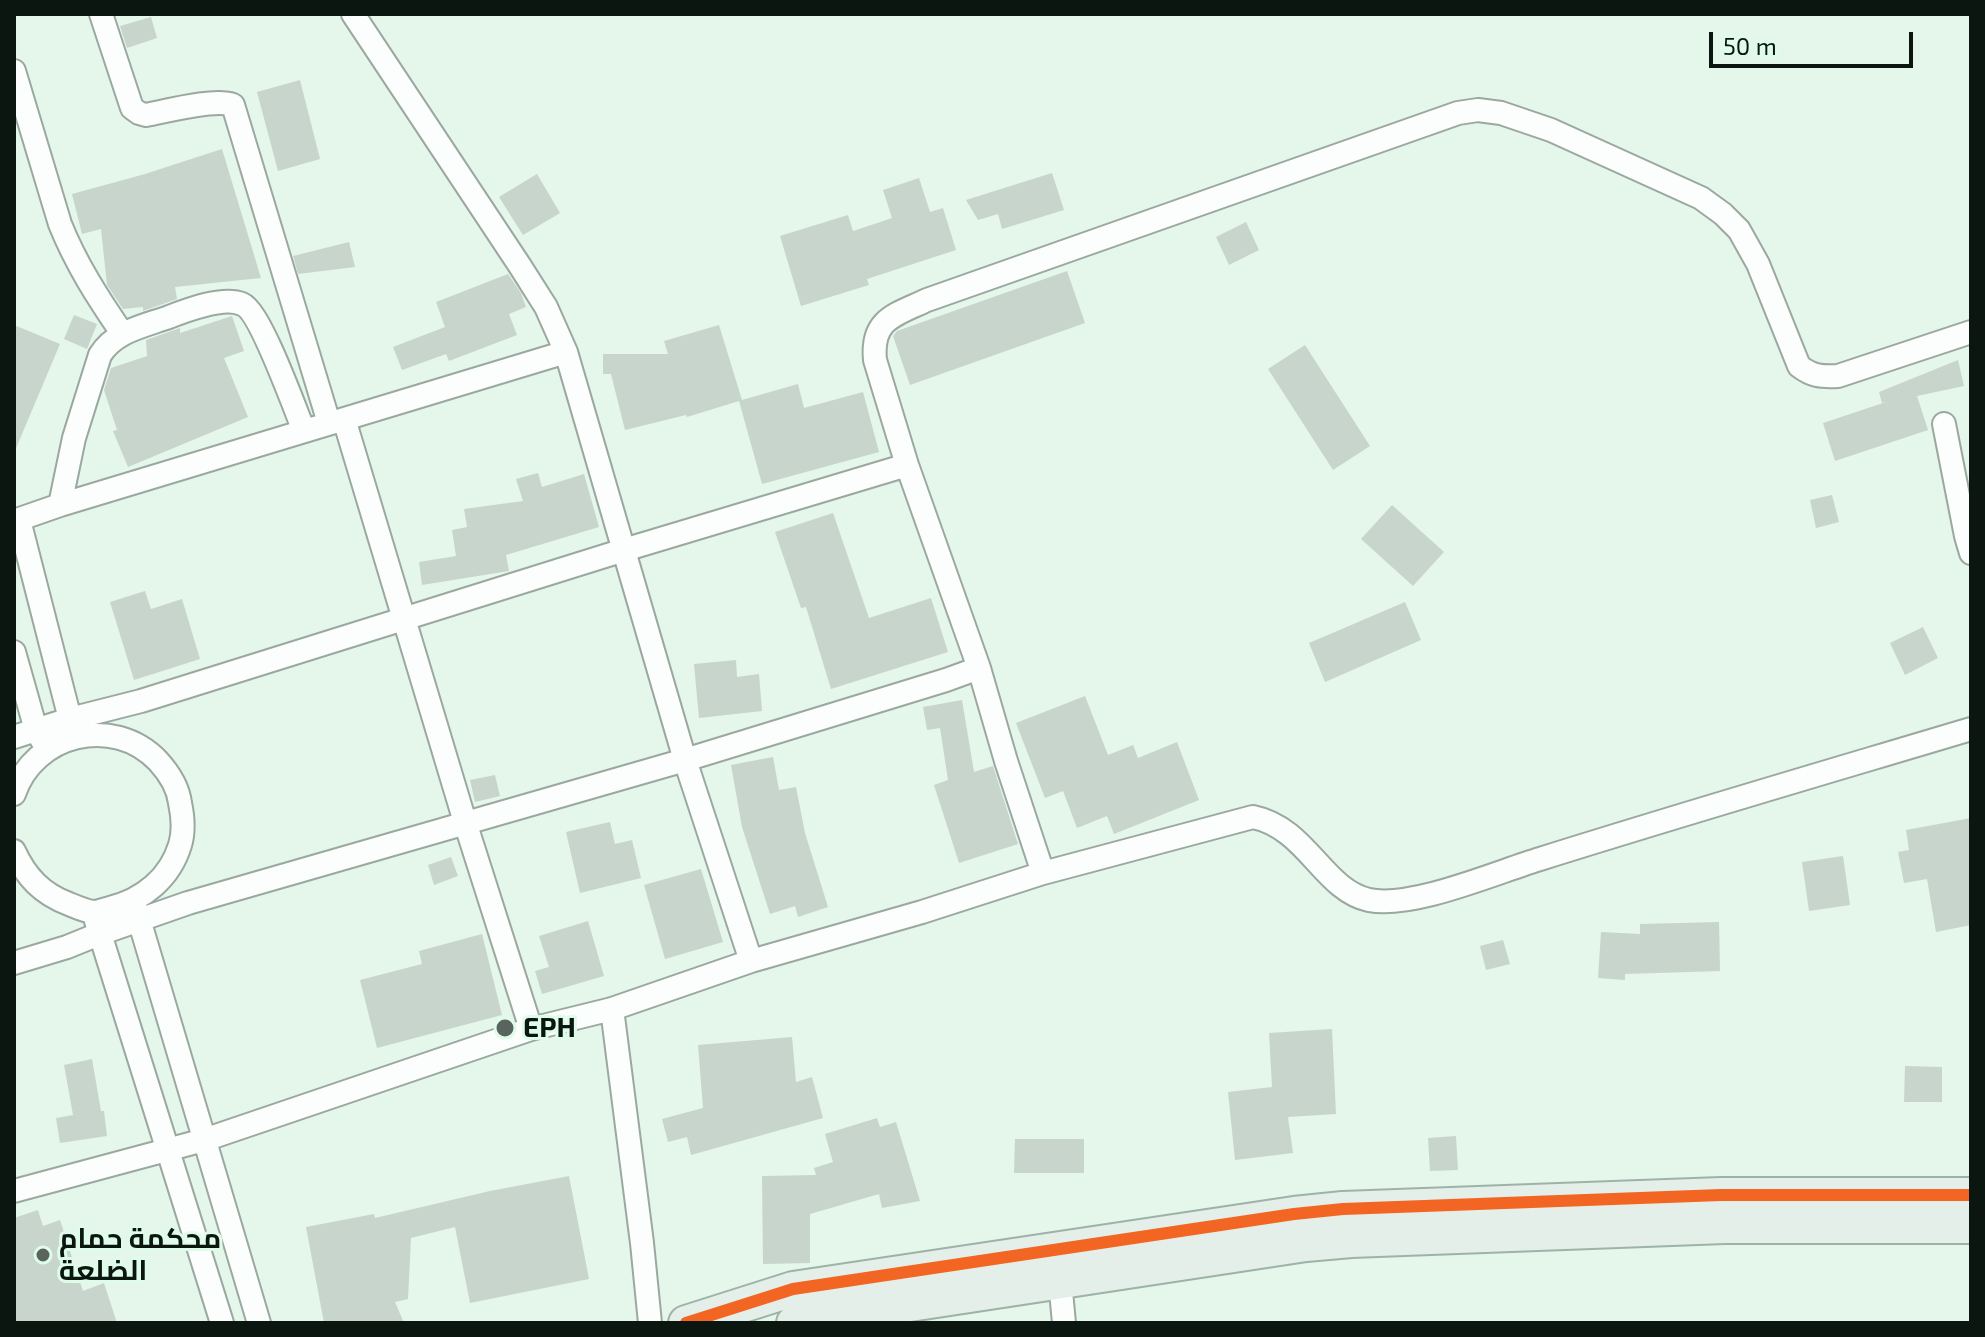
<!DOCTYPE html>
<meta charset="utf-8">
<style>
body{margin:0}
#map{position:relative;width:1985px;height:1337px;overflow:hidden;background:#e5f6eb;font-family:"Exo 2",sans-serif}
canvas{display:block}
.frame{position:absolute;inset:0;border:16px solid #0c1610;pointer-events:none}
.scale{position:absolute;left:1709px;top:32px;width:204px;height:36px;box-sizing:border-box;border:4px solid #0c1610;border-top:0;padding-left:10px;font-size:24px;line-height:28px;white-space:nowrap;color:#0c1610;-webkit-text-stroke:6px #dffcea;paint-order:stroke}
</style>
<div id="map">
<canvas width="1985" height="1337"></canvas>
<div class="frame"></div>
<div class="scale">50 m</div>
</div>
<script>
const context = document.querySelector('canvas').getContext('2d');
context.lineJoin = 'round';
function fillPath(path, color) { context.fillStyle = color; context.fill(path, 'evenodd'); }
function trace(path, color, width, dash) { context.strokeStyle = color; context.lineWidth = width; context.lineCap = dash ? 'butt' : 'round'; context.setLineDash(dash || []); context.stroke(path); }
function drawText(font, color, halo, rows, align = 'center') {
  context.font = font + ' "Exo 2",Cairo,sans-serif'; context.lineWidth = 6; context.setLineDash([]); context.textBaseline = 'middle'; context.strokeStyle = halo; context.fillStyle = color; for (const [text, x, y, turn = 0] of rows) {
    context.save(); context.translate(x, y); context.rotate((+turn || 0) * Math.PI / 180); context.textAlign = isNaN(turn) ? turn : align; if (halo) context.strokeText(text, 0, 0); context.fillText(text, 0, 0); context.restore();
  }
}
fillPath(new Path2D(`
 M 151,17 L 157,38 L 127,48 L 120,26 Z
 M 300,80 L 320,159 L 278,171 L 257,92 Z
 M 222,149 L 261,278 L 175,287 L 177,299 L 143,311 L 143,307 L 123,309 L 107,285 L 101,229 L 82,234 L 72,194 L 145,174 Z
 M 1052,173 L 1064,210 L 1002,229 L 998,214 L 978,220 L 966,200 Z
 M 537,174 L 560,213 L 523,235 L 499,197 Z
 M 919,178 L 930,212 L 943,208 L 956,250 L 867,279 L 869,285 L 801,306 L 780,236 L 848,215 L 853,231 L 892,218 L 883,190 Z
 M 1246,222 L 1259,250 L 1229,265 L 1216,237 Z
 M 349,242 L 355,267 L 298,274 L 293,256 Z
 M 1067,271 L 1085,323 L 910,385 L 893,336 L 897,331 Z
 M 508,274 L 521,293 L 526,307 L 509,314 L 517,335 L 449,361 L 446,354 L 402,370 L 393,347 L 445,327 L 436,302 Z
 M 74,315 L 97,324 L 87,349 L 64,339 Z
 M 232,316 L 244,351 L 224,358 L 248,417 L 128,467 L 113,431 L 117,430 L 104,390 L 111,368 L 147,356 L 146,340 L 180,328 L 180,333 Z
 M 14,325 L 60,344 L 14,453 Z
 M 719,325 L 742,400 L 798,384 L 804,408 L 863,392 L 879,452 L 762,484 L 739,401 L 687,417 L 686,415 L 625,430 L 611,374 L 603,374 L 603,354 L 668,354 L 664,341 Z
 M 1305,345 L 1370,446 L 1333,470 L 1268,369 Z
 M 1958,360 L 1964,386 L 1917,396 L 1928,430 L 1835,461 L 1823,423 L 1889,401 L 1882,403 L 1879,392 Z
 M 538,473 L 542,487 L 584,474 L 599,527 L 506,555 L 509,571 L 422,585 L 419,562 L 456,556 L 452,530 L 467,527 L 464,509 L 523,501 L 516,479 Z
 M 1832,495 L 1839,522 L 1816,528 L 1810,500 Z
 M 1392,505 L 1444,552 L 1413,586 L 1361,539 Z
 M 833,513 L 869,618 L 931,598 L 948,652 L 831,689 L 806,607 L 801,608 L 775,532 Z
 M 145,591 L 151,609 L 182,599 L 200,659 L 134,680 L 110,602 Z
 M 1405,602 L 1421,640 L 1325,682 L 1309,643 Z
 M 1923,627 L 1938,658 L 1905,675 L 1890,643 Z
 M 736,660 L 737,677 L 759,674 L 762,711 L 699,718 L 694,664 Z
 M 1085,696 L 1108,755 L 1133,745 L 1138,758 L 1177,742 L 1199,800 L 1114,834 L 1107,816 L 1077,828 L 1063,791 L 1045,798 L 1016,723 Z
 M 962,700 L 974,772 L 993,766 L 1018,844 L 959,863 L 934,785 L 948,780 L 940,728 L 927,730 L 923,707 Z
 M 773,757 L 779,790 L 796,787 L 805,833 L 828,907 L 798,917 L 795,906 L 770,914 L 742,827 L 731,765 Z
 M 495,775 L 500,796 L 475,802 L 470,780 Z
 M 1971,818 L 1971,925 L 1936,932 L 1927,879 L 1904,883 L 1898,852 L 1909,850 L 1906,830 Z
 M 610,822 L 615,844 L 632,840 L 641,878 L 580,893 L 566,832 Z
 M 1843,856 L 1850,905 L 1809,911 L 1802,862 Z
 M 451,857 L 458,876 L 434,885 L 428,865 Z
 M 701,869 L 723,942 L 665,959 L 644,885 Z
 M 588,921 L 604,976 L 542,994 L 535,971 L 549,967 L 539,936 Z
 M 1719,922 L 1720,971 L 1625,974 L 1625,980 L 1598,978 L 1601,932 L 1640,934 L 1640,924 Z
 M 482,934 L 502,1015 L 377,1048 L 360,980 L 422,964 L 419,951 Z
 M 1503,940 L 1510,964 L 1486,970 L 1480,946 Z
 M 1332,1029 L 1336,1114 L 1288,1117 L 1293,1153 L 1235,1160 L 1228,1092 L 1272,1087 L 1269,1033 Z
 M 792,1037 L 796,1082 L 812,1077 L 823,1118 L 691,1155 L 687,1137 L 668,1142 L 662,1119 L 703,1108 L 698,1045 Z
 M 92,1059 L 101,1111 L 104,1111 L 107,1136 L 60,1143 L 56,1118 L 73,1115 L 64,1065 Z
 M 1905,1066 L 1942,1067 L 1942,1102 L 1904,1102 Z
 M 877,1118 L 880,1127 L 896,1122 L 920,1201 L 882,1208 L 879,1194 L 810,1214 L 810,1263 L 763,1264 L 762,1176 L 816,1175 L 814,1168 L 833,1162 L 825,1134 Z
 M 1456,1136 L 1458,1170 L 1430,1171 L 1428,1138 Z
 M 1015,1139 L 1084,1139 L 1084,1173 L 1014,1173 Z
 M 569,1176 L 589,1279 L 470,1303 L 455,1227 L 411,1238 L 408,1299 L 395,1302 L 404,1323 L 324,1323 L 306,1227 L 374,1214 L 375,1218 L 490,1191 Z
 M 38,1210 L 43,1226 L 60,1220 L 83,1291 L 104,1283 L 117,1323 L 14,1323 L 14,1218 Z`), '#c8d5cd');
const minor = new Path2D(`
 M 101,14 L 132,108 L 139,113 L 146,115 C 167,111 215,98 233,105 L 329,423
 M 353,14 L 520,266 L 546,307 L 566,352 L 685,760 L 751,961
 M 14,71 L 60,224 C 76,264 98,298 122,333
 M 344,419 L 465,822 L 531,1029
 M 1944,424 L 1966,536 L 1971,553
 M 907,465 L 875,360 C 871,319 895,315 927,300 L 1458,113 L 1478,110 L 1501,113 L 1551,130 L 1701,198 L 1723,214 L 1739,230 L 1758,264 L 1799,366 C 1812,376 1821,377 1838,376 L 1971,332
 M 60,505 L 74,438 L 100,355 C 115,331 144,326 169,317 C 187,310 223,296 242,304 C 260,311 295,409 304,431
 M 19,520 L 70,719 L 76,731
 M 14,521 L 60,505 L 566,352
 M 14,652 L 36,730 L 43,742
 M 14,737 L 70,719 L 141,701 L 624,550 L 907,465 L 979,668 L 946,680 L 685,760 L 188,903 L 99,934 L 67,947 L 14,963
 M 14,794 C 34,734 113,714 158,761 C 169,773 178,787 180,803 C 183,817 184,832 180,845 C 170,878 143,900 110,908 C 105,909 98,912 93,912 C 85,911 76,907 69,904 C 42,894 26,877 14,851
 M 1043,873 L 1253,817 C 1307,828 1323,890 1369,900 C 1412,909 1497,872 1540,859 C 1683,814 1827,772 1971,729
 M 135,906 L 259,1323
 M 96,921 L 222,1323
 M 612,1009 L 642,1243 L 650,1323
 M 14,1191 L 204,1140 L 531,1029 L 612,1009 L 751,961 L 922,912 L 1043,873 L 1006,761 L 979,668
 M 1060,1281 L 1064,1323`);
const primary = new Path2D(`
 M 686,1323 L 793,1289 L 1294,1214 L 1343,1209 L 1721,1195 L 1971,1195
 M 794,1323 L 811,1319 L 1306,1244 L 1351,1240 L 1725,1226 L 1971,1226`);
trace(minor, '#9ba8a0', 26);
trace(primary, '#9eb3a7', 38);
trace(minor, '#fbfefc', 22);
trace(primary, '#e4efe9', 34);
trace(new Path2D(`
 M 686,1323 L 793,1289 L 1294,1214 L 1343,1209 L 1721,1195 L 1971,1195`), '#f26522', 12);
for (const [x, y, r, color] of [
 [505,1028,10,"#58645d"],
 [43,1255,8,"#58645d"]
]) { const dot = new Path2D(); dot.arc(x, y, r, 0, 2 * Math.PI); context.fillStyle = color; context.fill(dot); trace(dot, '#dffcea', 3); }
drawText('bold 28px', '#0c1610', '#dffcea', [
 ["EPH",523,1028],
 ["محكمة حمام",59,1239],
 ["الضلعة",59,1271]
], 'left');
</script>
